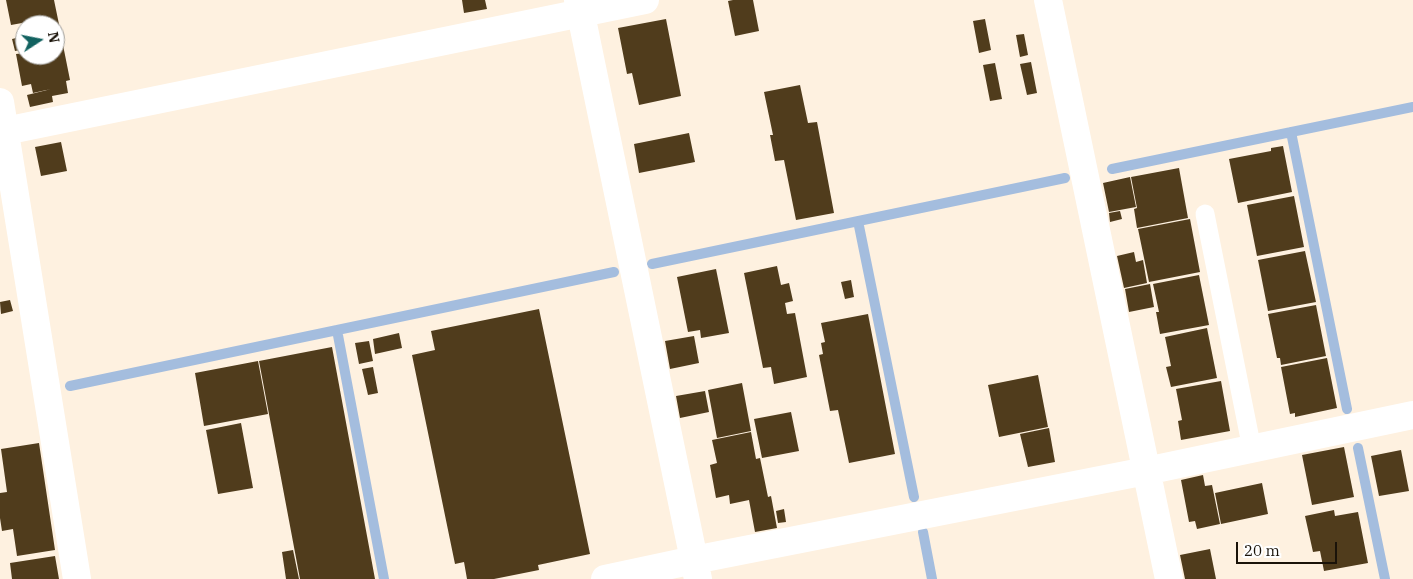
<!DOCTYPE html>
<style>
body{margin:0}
#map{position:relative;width:1413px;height:579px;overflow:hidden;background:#fef1e0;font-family:"IBM Plex Serif",serif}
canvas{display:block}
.north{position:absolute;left:15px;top:15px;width:50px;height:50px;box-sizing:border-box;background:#fff;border:1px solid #a3a19d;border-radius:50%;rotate:79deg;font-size:14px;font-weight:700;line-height:20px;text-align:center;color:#1a1309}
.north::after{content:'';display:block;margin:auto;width:18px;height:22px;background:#126260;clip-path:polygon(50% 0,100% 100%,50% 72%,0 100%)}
.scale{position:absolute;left:1236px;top:542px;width:101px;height:22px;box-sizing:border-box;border:2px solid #1a1309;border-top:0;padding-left:6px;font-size:15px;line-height:18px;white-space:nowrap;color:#1a1309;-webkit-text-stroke:4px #fff;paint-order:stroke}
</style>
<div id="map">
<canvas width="1413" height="579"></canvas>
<div class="north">N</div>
<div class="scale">20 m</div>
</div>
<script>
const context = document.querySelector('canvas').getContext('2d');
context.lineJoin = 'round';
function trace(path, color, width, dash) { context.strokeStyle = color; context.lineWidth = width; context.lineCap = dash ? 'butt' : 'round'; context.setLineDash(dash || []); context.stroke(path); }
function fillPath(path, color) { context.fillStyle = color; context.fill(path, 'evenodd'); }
trace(new Path2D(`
 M 1291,132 L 1347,409
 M 1112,169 L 1413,107
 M 858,221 L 914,497
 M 652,264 L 1065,178
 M 337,330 L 384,579
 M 70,386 L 614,272
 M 1358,448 L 1385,579
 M 923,532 L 932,579`), '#a4bdde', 10);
fillPath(new Path2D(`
 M 6,0 L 54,0 L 61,34 L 55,35 L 55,25 L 25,25 L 24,34 L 22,23 L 11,25 Z
 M 462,0 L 485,0 L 487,9 L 464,13 Z
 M 733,0 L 753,0 L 759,31 L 735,36 L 728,1 Z
 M 666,19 L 681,96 L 639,105 L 632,73 L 627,74 L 618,28 Z
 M 985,19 L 991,50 L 979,53 L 973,21 Z
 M 1024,34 L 1028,55 L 1020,57 L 1016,35 Z
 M 25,36 L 25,49 L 15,51 L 12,39 Z
 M 63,45 L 70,80 L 66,81 L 68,93 L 52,96 L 53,102 L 30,107 L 27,95 L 51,89 L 33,93 L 31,84 L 22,86 L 16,54 L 25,53 L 25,55 L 55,55 L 55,47 Z
 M 1031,62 L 1037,93 L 1027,95 L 1020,64 Z
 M 995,63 L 1002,99 L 990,101 L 983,65 Z
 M 800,85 L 808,123 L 817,122 L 834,213 L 796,220 L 784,160 L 775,161 L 770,135 L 773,135 L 764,92 Z
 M 689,133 L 695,162 L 639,173 L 634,144 Z
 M 61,142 L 67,171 L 41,176 L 35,147 Z
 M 1283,146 L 1292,192 L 1238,203 L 1229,159 L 1271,151 L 1271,148 Z
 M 1179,168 L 1188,218 L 1137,228 L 1134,209 L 1137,208 L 1131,177 Z
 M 1130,177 L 1136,207 L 1109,212 L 1103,183 Z
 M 1294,196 L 1304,247 L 1257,256 L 1247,205 Z
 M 1120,211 L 1122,219 L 1110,222 L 1109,213 Z
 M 1190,219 L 1200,272 L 1149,282 L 1138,229 Z
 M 1305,251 L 1316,302 L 1268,311 L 1258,260 Z
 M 1134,252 L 1136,262 L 1143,260 L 1147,283 L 1124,288 L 1117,256 Z
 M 777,266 L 781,285 L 789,283 L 793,301 L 785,303 L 787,314 L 795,313 L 807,377 L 774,384 L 771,367 L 763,368 L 744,273 Z
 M 716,269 L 729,333 L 701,338 L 700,330 L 688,332 L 677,277 Z
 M 1199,275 L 1209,325 L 1160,334 L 1156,312 L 1159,312 L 1153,284 Z
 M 851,280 L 854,297 L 845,299 L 841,282 Z
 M 1150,284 L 1154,307 L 1129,312 L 1125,289 Z
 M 10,300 L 13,311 L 1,314 L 0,302 Z
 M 1316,305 L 1326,356 L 1281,365 L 1280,358 L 1277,358 L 1268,314 Z
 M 539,309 L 590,554 L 538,565 L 539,570 L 494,579 L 467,579 L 464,562 L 455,564 L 412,355 L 435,350 L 431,331 Z
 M 868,314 L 895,454 L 849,463 L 838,410 L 830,411 L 819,355 L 823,354 L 821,343 L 825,342 L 821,323 Z
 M 1207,328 L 1217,378 L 1171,387 L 1166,367 L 1171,366 L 1165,337 Z
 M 399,333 L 402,348 L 375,354 L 373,339 Z
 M 694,336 L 699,363 L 670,369 L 665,341 Z
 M 369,341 L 373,361 L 359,364 L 355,343 Z
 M 332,347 L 375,579 L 300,579 L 259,361 Z
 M 1327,358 L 1337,408 L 1295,417 L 1295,413 L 1290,414 L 1281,367 Z
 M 258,361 L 268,414 L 204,426 L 195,373 Z
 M 373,367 L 378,393 L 368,395 L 362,369 Z
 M 1038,375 L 1048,427 L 999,437 L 988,385 Z
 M 1221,381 L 1230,431 L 1181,440 L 1178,421 L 1182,420 L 1176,389 Z
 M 742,383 L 751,431 L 717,438 L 708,390 Z
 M 705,391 L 709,412 L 680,418 L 676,396 Z
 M 791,412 L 799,451 L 762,458 L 754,419 Z
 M 241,423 L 253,488 L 218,494 L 206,430 Z
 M 1049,428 L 1055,462 L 1028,467 L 1020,434 Z
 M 751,432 L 756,459 L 760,458 L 768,497 L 771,496 L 777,528 L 755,532 L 749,500 L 730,504 L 729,495 L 716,498 L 710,465 L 717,463 L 712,440 Z
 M 39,443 L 55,550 L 17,556 L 13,529 L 2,531 L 0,518 L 0,493 L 7,492 L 1,449 Z
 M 1344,447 L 1354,497 L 1312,505 L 1302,455 Z
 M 1401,450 L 1409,491 L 1379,496 L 1371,456 Z
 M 1203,475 L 1205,486 L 1212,485 L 1220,524 L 1197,529 L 1195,521 L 1189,522 L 1181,480 Z
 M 1262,483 L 1268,514 L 1221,524 L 1215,493 Z
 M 784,509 L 786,522 L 778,523 L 776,511 Z
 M 1334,510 L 1335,516 L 1358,512 L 1368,563 L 1324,571 L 1320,551 L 1313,552 L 1305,516 Z
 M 1210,549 L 1216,579 L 1185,579 L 1180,555 Z
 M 293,550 L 299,579 L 286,579 L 282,552 Z
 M 55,556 L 59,579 L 12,579 L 10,563 Z`), '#503c1c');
trace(new Path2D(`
 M 1205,214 L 1252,449`), '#fff', 19);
trace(new Path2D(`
 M 578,0 L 698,579
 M 1048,0 L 1169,579
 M 0,102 L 77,579
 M 0,132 L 645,0
 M 605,579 L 694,560 L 1146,471 L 1413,415`), '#fff', 28);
</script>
